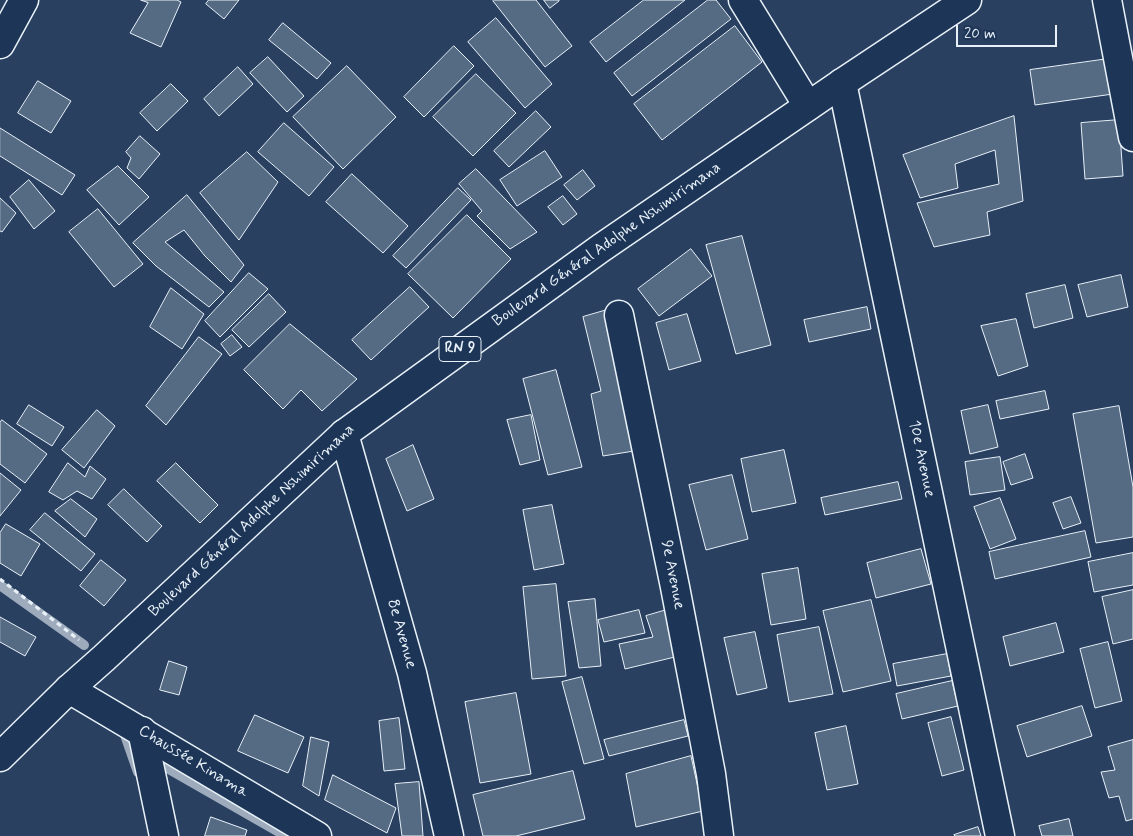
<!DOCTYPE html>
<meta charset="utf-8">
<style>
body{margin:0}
#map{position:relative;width:1133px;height:836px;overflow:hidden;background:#294061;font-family:Mynerve,sans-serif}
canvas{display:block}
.scale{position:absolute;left:956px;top:25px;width:101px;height:22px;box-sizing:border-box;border:2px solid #e8f1f8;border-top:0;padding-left:6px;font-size:15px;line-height:18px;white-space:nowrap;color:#e8f1f8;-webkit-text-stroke:4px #1d3557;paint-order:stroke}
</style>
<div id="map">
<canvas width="1133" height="836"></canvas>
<div class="scale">20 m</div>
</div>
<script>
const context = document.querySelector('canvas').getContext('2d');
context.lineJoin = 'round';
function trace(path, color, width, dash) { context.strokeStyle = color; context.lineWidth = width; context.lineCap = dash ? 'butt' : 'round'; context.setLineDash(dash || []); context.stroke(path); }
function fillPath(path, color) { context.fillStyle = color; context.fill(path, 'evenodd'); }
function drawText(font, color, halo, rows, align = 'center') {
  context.font = font + ' Mynerve,sans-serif'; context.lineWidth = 5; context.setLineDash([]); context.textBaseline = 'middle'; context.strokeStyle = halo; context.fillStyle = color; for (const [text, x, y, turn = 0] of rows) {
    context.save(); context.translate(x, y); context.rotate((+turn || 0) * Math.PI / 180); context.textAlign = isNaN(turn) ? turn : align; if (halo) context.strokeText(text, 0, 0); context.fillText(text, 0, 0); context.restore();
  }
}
trace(new Path2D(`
 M 0,585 L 84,645
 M 128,736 L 124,732 L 138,772
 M 153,760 L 286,836`), '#9dabbd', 10);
const building = new Path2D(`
 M 141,0 L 177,0 L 181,2 L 161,47 L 130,33 L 148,3 Z
 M 209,0 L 239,0 L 224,19 L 206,4 Z
 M 494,0 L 536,0 L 572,46 L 545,67 L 493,1 Z
 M 544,0 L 559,0 L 559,1 L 550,8 Z
 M 644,0 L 685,0 L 606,62 L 590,42 Z
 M 708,0 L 716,0 L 731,19 L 632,96 L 614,73 Z
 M 496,18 L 552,84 L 525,108 L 468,42 Z
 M 283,23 L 331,63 L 317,79 L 269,40 Z
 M 735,26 L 762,62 L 662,140 L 634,104 Z
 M 454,46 L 474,66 L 424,117 L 404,97 Z
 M 268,57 L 304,96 L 287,112 L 250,73 Z
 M 1108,59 L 1113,94 L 1035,105 L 1030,70 Z
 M 347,66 L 396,117 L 343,169 L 293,117 Z
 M 238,67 L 253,84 L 219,116 L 204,99 Z
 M 476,74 L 516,113 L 473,156 L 433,117 Z
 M 38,81 L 71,101 L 51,133 L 18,113 Z
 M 171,84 L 188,101 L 157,131 L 140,113 Z
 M 536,111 L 551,127 L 509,167 L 494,151 Z
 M 1014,116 L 1023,201 L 987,212 L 990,235 L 934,247 L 917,203 L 999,184 L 995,150 L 955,164 L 958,188 L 920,198 L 903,155 Z
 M 1119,120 L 1123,176 L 1085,179 L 1081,123 Z
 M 284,123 L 334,167 L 309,196 L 258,152 Z
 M 0,128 L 75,175 L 62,195 L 0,156 Z
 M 140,136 L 160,154 L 139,179 L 127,168 L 131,158 L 126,152 Z
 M 545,151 L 562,177 L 517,206 L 500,180 Z
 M 247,152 L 278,182 L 239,240 L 200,193 Z
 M 118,166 L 149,197 L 119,225 L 87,190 Z
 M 476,169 L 537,232 L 510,249 L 477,216 L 482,211 L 459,184 Z
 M 583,170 L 595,186 L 577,200 L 564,185 Z
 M 352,174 L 408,226 L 383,253 L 326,202 Z
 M 29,180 L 55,211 L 34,229 L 10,197 Z
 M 458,188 L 471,200 L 406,268 L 393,256 Z
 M 187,195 L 244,265 L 231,282 L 205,256 L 184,230 L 165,242 L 224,292 L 209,307 L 156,266 L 133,243 Z
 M 563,196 L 577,214 L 563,225 L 548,207 Z
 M 0,198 L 16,213 L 2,232 L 0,231 Z
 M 98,209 L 143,264 L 114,287 L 69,232 Z
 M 467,215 L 511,259 L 453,318 L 408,274 Z
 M 742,236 L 771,345 L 736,354 L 706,245 Z
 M 691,249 L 712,276 L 659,316 L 638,289 Z
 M 249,273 L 268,289 L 220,337 L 205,321 Z
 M 1121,275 L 1128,307 L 1087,317 L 1078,285 Z
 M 1065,285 L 1073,318 L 1034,328 L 1026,294 Z
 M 410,287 L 429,307 L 371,360 L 352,340 Z
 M 171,288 L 204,314 L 182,349 L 150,327 Z
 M 269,294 L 286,312 L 249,347 L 232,330 Z
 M 867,307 L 871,329 L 809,342 L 804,320 Z
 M 607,310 L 634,451 L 603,456 L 591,394 L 601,391 L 583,317 Z
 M 687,314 L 701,361 L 669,370 L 656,323 Z
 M 1016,319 L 1028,366 L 998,376 L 981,326 Z
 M 290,324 L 357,379 L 322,411 L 301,390 L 283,409 L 244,370 Z
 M 232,335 L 242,347 L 230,356 L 221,344 Z
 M 199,337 L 222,354 L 166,425 L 146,406 Z
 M 556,370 L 582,467 L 548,475 L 523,379 Z
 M 1045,391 L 1049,409 L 1000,419 L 996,401 Z
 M 29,405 L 64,427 L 52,446 L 17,424 Z
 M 988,405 L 998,447 L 970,454 L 961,411 Z
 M 1119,406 L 1133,487 L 1133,537 L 1096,543 L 1073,414 Z
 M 97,410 L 115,426 L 84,468 L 62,450 Z
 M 531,415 L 540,460 L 520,465 L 507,420 Z
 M 2,420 L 47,454 L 25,483 L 0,464 L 0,423 Z
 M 413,445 L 434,499 L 407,511 L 386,459 Z
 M 784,450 L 796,503 L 752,512 L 741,459 Z
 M 1025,454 L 1033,478 L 1011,485 L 1003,462 Z
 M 1000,457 L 1005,490 L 970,495 L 965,462 Z
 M 68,463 L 85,477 L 90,466 L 106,479 L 92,499 L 77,491 L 63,500 L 49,492 Z
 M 176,463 L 218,505 L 200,523 L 157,481 Z
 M 0,473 L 21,490 L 0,516 Z
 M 732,475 L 748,539 L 706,550 L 689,485 Z
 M 898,482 L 902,499 L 825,515 L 821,498 Z
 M 124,489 L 162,526 L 147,542 L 108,505 Z
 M 1071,497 L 1081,523 L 1063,529 L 1053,503 Z
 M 1000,498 L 1016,539 L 990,549 L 974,507 Z
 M 71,499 L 97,519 L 85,537 L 55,511 Z
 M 552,505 L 564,564 L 534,570 L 523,510 Z
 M 45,513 L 95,554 L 81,571 L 30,530 Z
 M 6,524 L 40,544 L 21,576 L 0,563 L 0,533 Z
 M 1085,531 L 1091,557 L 995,579 L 989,552 Z
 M 921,549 L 931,584 L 876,598 L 867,563 Z
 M 1133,553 L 1133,585 L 1094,592 L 1088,562 Z
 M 101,560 L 126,580 L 104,606 L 80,586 Z
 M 798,568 L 806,619 L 771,625 L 762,574 Z
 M 556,584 L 566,676 L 532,679 L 523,587 Z
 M 1133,590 L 1133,639 L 1113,644 L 1102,597 Z
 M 595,599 L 601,666 L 579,668 L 568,602 Z
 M 871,600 L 891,681 L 843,692 L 823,611 Z
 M 670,609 L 679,656 L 625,669 L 619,644 L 653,637 L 646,616 Z
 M 639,610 L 645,633 L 604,642 L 598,620 Z
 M 0,617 L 36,637 L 25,656 L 0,642 Z
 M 1056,623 L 1064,652 L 1010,666 L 1003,637 Z
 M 819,627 L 833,694 L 789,702 L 777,635 Z
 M 755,632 L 767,688 L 737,695 L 724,638 Z
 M 1108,642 L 1122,701 L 1095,708 L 1080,649 Z
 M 947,654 L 951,676 L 897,686 L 893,664 Z
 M 169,661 L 187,667 L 179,695 L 160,690 Z
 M 582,677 L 604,759 L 584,764 L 562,682 Z
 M 952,681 L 958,706 L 902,719 L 896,694 Z
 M 516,693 L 531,774 L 480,783 L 465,702 Z
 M 1082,706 L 1092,736 L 1027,757 L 1017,726 Z
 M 255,715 L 304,737 L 288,773 L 238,751 Z
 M 951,717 L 964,770 L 942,776 L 928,723 Z
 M 399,718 L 405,769 L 384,771 L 379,721 Z
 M 684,720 L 688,736 L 609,756 L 604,740 Z
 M 846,726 L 858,784 L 827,790 L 815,733 Z
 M 311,737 L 329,742 L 319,796 L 303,786 Z
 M 1133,740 L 1133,819 L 1126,821 L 1119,796 L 1109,798 L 1101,772 L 1115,770 L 1108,747 Z
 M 691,756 L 703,811 L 636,827 L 626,774 Z
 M 573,771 L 585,819 L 516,836 L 483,836 L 473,795 Z
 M 333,775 L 396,808 L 387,833 L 325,800 Z
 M 419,782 L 423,836 L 402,836 L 395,784 Z
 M 211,817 L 247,830 L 245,836 L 205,836 Z
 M 1069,819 L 1073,836 L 1042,836 L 1039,826 Z
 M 978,827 L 981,836 L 955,836 L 954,835 Z`);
fillPath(building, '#556a83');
trace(building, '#e8f1f8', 1);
const minor = new Path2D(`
 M 743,0 L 808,106
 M 1107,0 L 1133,137
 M 0,44 L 24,0
 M 842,83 L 1000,836
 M 619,315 L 675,587 L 711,774 L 719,836
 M 344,434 L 412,673 L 449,836
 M 142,731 L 164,836`);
const tertiary = new Path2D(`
 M 69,689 L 317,836`);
const primary = new Path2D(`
 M 0,757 L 69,689 L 104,658 L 344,434 L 601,248 L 842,83 L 967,0`);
trace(minor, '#e8f1f8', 31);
trace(tertiary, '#e8f1f8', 31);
trace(primary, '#e8f1f8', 31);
trace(new Path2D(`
 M 0,579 L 79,640`), '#e8f1f8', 3, [5, 4]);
trace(minor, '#1d3557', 28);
trace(tertiary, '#1d3557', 28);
trace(primary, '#1d3557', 28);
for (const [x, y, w] of [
 [460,349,42]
]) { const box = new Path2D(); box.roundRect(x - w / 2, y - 12.5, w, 25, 4); context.fillStyle = '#1d3557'; context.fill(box); trace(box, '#e8f1f8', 1); }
drawText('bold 15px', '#e8f1f8', null, [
 ["RN 9",460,349]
]);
drawText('16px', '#e8f1f8', '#1d3557', [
 ["Boulevard Général Adolphe Nshimirimana",607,245,-35],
 ["10e Avenue",921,459,78],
 ["Boulevard Général Adolphe Nshimirimana",252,521,-43],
 ["9e Avenue",672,575,79],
 ["8e Avenue",401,634,74],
 ["Chaussée Kinama",193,762,31]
]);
</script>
